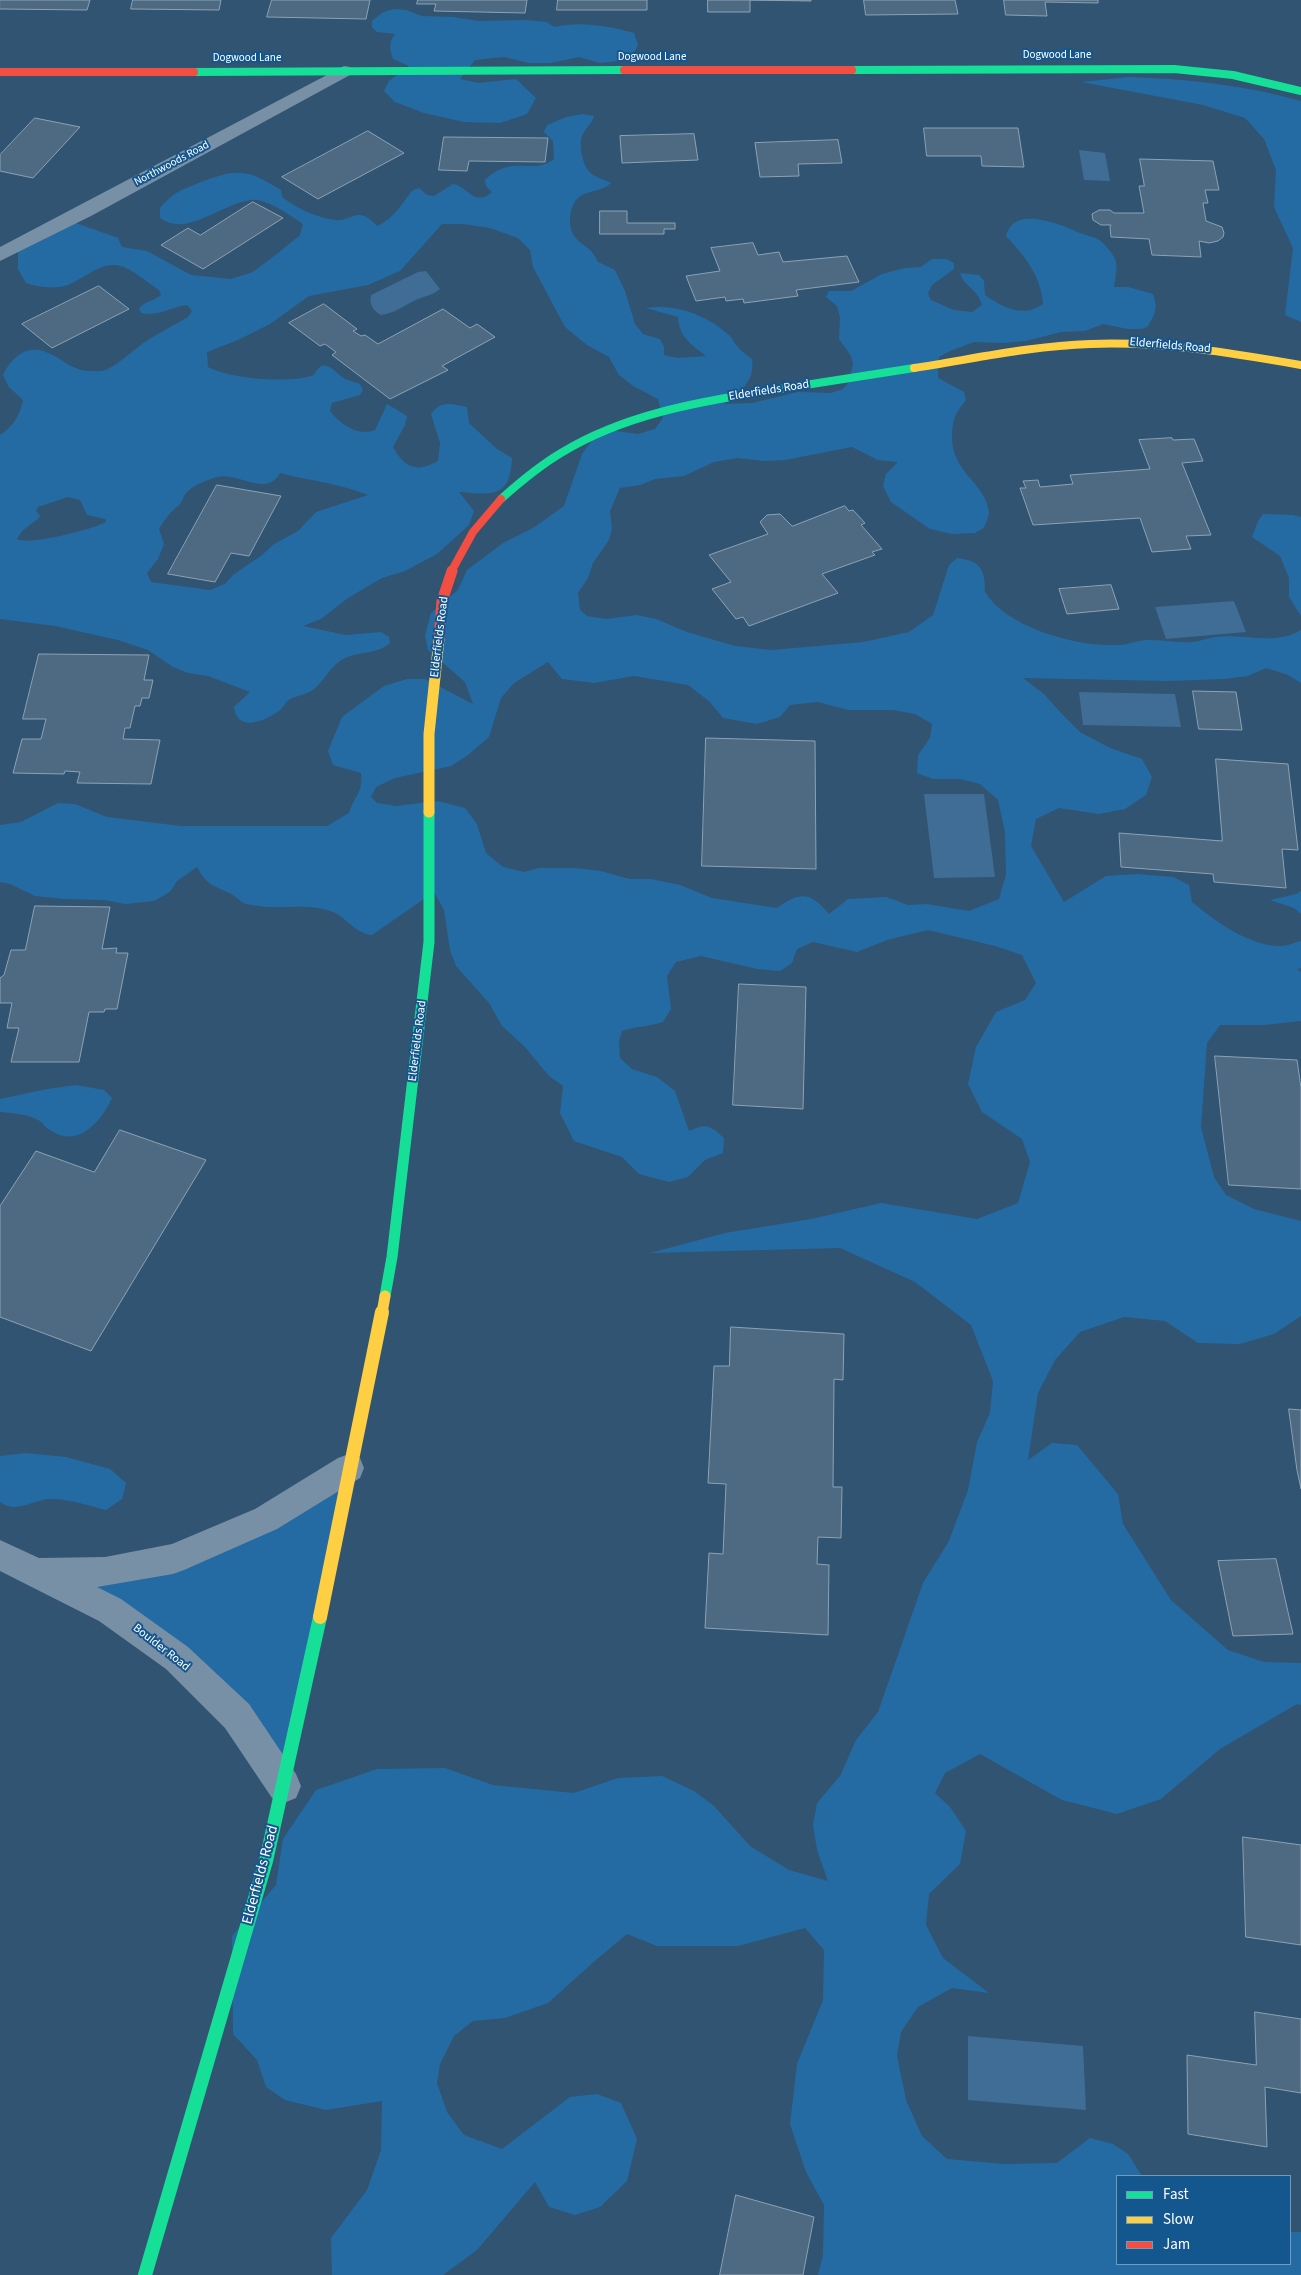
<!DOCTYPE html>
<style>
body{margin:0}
#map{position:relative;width:1301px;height:2275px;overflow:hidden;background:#305472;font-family:"Source Sans 3",sans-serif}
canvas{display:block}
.legend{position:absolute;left:1116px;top:2175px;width:175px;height:90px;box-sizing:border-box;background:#14568e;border:1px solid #729abb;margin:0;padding:6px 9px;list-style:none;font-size:15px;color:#fff}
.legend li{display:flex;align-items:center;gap:10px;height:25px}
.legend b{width:25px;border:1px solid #729abb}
</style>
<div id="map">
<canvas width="1301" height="2275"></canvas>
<ul class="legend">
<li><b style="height:6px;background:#16e098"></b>Fast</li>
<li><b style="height:6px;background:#ffcf43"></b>Slow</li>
<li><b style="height:6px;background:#f24e42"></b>Jam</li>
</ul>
</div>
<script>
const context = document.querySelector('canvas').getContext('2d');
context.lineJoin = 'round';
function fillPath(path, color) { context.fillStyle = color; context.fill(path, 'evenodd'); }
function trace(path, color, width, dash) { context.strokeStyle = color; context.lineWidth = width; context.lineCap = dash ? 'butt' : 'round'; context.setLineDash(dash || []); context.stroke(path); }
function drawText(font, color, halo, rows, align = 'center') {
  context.font = font + ' "Source Sans 3",sans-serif'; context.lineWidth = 4; context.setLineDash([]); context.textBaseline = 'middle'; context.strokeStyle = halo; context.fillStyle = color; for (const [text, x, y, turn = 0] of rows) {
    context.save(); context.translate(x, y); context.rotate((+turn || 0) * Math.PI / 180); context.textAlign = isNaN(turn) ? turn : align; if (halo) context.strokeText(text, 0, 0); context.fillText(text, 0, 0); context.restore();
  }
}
fillPath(new Path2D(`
 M 393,9 L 406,10 L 422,16 L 453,17 L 479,21 L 526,20 L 547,22 L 554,27 C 580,21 608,26 634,33 L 638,45 L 632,56 L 619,61 L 600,63 L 579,57 L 551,63 L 529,63 L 504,57 L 475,60 L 460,79 L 479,83 L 516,79 L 536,98 L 527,114 L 500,123 L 464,122 L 424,113 L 395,102 L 384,91 L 389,81 L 409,66 L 393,59 C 390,50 388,43 395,34 L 377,32 L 372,27 L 372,21 L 382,13 Z
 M 1129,77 C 1187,79 1245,85 1301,101 L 1301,322 L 1285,315 L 1293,248 L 1274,207 L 1276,170 L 1264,139 L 1245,118 L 1203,105 L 1081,82 Z
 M 582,114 L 594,116 C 592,124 585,128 582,136 C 580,142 581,149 582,156 C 587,176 594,175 611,183 C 602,192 588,190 579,197 C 569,205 567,227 575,237 C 584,248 591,246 598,262 L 615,270 L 625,291 L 635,324 L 643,334 L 660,339 L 664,347 L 664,355 L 677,358 L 706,356 C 691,344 679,337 678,317 L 646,308 C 676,303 709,316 730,336 C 733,339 734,343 737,346 C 741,351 747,355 752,359 C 755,382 740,392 724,404 L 752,403 L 798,392 L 831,393 L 843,389 L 849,382 L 853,364 L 851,356 L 839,339 L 840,317 L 837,306 L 826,297 L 829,291 L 851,291 L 882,274 L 905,268 L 921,267 L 932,259 L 946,259 L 954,263 L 954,269 L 932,285 L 928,293 L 931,300 L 954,310 L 972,312 L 982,305 C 976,286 966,290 960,273 L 979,275 L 984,281 L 985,295 C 1004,308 1022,318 1043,304 C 1041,276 1025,256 1006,236 C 1014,204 1061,225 1080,233 C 1087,236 1097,237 1102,242 C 1106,246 1111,252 1114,257 C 1119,265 1115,278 1114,287 L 1128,287 L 1153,294 L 1156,306 L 1154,315 L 1148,326 L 1142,329 L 1128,329 L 1103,324 L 1085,331 L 1061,332 L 1026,341 L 1003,343 L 974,342 L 950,351 L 939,357 L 938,378 L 964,392 L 966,400 C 956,413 953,417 952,434 C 950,473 987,483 989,513 C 989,517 985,524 984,528 L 975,533 L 952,534 L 930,529 L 891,502 L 883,486 L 886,474 L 898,462 L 878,460 L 852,447 L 785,460 L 764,461 L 737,458 L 714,462 L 684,476 L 655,479 L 640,485 L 620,488 L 610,511 L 612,529 L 609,540 L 593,563 L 588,578 L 578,593 L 580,610 L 587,616 L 606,619 L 637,615 L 656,619 L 687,632 L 735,646 L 771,650 L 863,642 L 909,632 L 933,615 L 949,565 L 957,558 C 981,561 985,569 985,592 C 1007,628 1077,647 1118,645 C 1128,645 1138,640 1148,640 C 1163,640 1177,643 1193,642 C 1201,641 1208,638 1215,637 C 1243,633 1276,646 1301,630 L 1301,683 L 1288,675 L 1266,668 L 1248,676 L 1224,679 L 1168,681 L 1023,678 L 1044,694 L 1060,712 L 1080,732 L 1110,748 L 1142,759 L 1152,777 L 1146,795 L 1125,809 L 1099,814 L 1059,808 L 1036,819 L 1031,846 L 1064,902 L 1106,876 L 1137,874 L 1173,877 L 1189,885 L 1192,902 C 1215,921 1250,947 1282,946 C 1288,946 1295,942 1301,941 L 1301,968 L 1297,969 L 1301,972 L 1301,1021 L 1264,1025 L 1220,1025 L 1207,1043 L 1201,1127 L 1214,1177 L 1226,1195 L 1254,1209 L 1301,1221 L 1301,1316 L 1274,1334 L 1240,1344 L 1198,1343 L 1165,1321 L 1124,1317 L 1080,1332 L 1055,1360 L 1038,1393 L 1028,1460 L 1052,1443 L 1077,1445 L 1118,1494 L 1123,1524 L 1171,1600 L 1228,1650 L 1264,1662 L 1301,1663 L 1301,1705 L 1297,1704 L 1220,1749 L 1161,1799 L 1117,1814 L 1062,1800 L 980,1754 L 945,1773 L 935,1793 L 950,1807 L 966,1831 L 960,1864 L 929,1894 L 926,1925 L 943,1958 L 989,1993 L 952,1988 L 918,2007 L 901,2032 L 897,2056 L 906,2100 L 922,2136 L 947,2159 L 1005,2164 L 1057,2163 L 1090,2138 L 1113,2144 L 1128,2154 L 1142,2176 L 1117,2176 L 1117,2264 L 1290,2264 L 1290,2232 L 1301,2232 L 1301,2275 L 818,2275 L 823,2255 L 824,2205 L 806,2172 L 790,2124 L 797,2064 L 823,2000 L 824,1950 L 805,1928 L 738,1946 L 657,1946 L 627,1934 L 597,1959 L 548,2003 L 505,2018 L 473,2021 L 454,2036 L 440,2064 L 437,2083 L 447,2112 L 464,2135 L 502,2149 L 570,2097 L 597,2094 L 621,2103 L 637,2139 L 627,2181 L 600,2207 L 575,2215 L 549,2207 L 535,2182 L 477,2250 L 443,2275 L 332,2275 L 331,2238 L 367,2190 L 381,2150 L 382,2101 L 326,2110 L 285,2100 L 266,2087 L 257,2060 L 233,2034 L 232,1936 L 276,1885 L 283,1839 L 316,1790 L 377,1769 L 445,1768 L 493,1785 L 574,1793 L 618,1778 L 662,1776 L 694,1791 L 714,1806 L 750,1846 L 789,1870 L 828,1881 L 817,1850 L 813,1825 L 817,1803 L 840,1776 L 856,1740 L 878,1712 L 923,1583 L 949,1541 L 968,1490 L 977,1442 L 990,1413 L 993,1381 L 971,1325 L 915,1282 L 840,1248 L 650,1253 L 725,1233 L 811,1219 L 881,1203 L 977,1219 L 1018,1203 L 1030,1162 L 1022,1139 L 982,1112 L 968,1084 L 976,1047 L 996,1012 L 1025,1000 L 1036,983 L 1022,955 L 995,946 L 928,930 L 887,940 L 857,952 L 813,942 L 797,949 L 792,963 L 780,971 L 757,969 L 701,956 L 676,962 L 667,976 L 671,1009 L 663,1022 C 649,1027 636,1026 622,1031 L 619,1041 L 620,1058 L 632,1069 L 657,1077 L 675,1091 L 689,1131 C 706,1123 710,1125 724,1138 L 723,1153 L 705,1160 L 688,1177 L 669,1182 L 639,1174 L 622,1157 L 574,1141 L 560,1113 L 563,1086 L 549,1076 L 525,1047 L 502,1026 L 489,1003 L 456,966 L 450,950 L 444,910 L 434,892 L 372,935 C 352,933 346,914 327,910 C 301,903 274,911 247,904 C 241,903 237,897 231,894 C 213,885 207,886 197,867 L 177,881 L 170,892 L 154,901 L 125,904 L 105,900 L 64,899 L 35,896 L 10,884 L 0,882 L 0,825 L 21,822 L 58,803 L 75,804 L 107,817 L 181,826 L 327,826 L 349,813 C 355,795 363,793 361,773 L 333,765 L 328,751 L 342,717 L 384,686 L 407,679 L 425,679 L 473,704 L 465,682 L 428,650 L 425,635 L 431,613 L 458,590 L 467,570 L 503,543 L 533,528 L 564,506 L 582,454 L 597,434 L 609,430 L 638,434 L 655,429 L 663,418 L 658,399 L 633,386 L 619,375 L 609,357 L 587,345 L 565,327 L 533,267 L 530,250 L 518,238 L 490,228 L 462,224 L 442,224 L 400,271 L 368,285 L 309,296 L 270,324 L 238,340 L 207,352 L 208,367 C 230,379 291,384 314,375 C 324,355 334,372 345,379 C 349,381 356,382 360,384 L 363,390 L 360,395 L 332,403 L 330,411 C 340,424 358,437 375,430 L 387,404 L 407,416 L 405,425 L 393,447 C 405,468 416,473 438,461 L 440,443 L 431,414 C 441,400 451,404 467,407 L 469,423 L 497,449 L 512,458 C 510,498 493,495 459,492 L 474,511 L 469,525 L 437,554 L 405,571 L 382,578 L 348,598 L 321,619 L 303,626 L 346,635 L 381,632 L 389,637 L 390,643 C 376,655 359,651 343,659 C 330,666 325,680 314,689 C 308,695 296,695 289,700 C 285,702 283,708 279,711 C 265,721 237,733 234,707 L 250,692 L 208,676 L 188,673 L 173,667 L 148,650 L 118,640 L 55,626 L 0,619 L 0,435 C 13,427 20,415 23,400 L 9,387 L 3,375 C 11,358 27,343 48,353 C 63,359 71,370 89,371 C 95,371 103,372 108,369 C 120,363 131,352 142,344 C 156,334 173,326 188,317 L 192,311 L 187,305 C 171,307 158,317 141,313 L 139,308 C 146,301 154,301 161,295 L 159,290 C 148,283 136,272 124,267 C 101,258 84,281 64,286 C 51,289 38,287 26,283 L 18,269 L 18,252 L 76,223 L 118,238 L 122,247 L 147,251 L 191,275 L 231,279 L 253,272 L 278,253 L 300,235 L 303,224 C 291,216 266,198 251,200 C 222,203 187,238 160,218 L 160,208 C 176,190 180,191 201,182 C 237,168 248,169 281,190 L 282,197 C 298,209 315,217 335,220 C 352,222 357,204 377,226 C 395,218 401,204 413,190 L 419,188 L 427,195 L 434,196 L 453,184 C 468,186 474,208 492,192 L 486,186 L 485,180 C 512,153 533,176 554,159 L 553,141 L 544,132 L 547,125 L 566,117 ZM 280,473 C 310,481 339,483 368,495 L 316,512 L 298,531 L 274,544 L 262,555 L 233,575 L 225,584 L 210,590 L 151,582 L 147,573 L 158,559 L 164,544 L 159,529 C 165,519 169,513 178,506 C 182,503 183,497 186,493 C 193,485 207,480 217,477 C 239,472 266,498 280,473 ZM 68,497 L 80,500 L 87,515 L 105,519 L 106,522 C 93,529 29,546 17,539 L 22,531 L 39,518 L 40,516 L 36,511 L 38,507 ZM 548,662 L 562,679 L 594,683 L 634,676 L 688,685 L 710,702 L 723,718 L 757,724 L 780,717 L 790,705 L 818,702 L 848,710 L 893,710 L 915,714 L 932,724 L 930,738 L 918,755 L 917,773 L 933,779 L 960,779 L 980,784 L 998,800 L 1005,832 L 1006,875 L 999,899 L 969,911 L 927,904 L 908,905 L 886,897 L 848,899 L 829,914 C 811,892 800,891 777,908 L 712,898 L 680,885 L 651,879 L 629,879 L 601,871 L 574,868 L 539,868 L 524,872 L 503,867 L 486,853 L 477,824 L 465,808 L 438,801 L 396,806 L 377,803 L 371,797 L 376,787 L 395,778 L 451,766 L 468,755 L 489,737 L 501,698 L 514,683 Z
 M 1263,514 L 1293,515 L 1301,517 L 1301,616 L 1289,597 L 1289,578 L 1280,556 L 1252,537 L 1258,521 Z
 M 1301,891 L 1301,914 L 1294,908 L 1270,900 L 1296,894 Z
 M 76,1085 L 104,1090 L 112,1098 C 101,1122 78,1149 50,1130 C 45,1128 43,1122 38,1120 C 27,1114 12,1113 0,1112 L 0,1099 L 47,1089 Z
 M 26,1453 L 66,1457 L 110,1469 L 126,1483 L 122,1499 L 106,1510 C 89,1506 70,1499 52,1499 C 35,1498 16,1515 0,1502 L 0,1456 Z
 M 349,1468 L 284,1786 L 237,1716 L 38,1572 L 173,1559 Z`), '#256ba3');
fillPath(new Path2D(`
 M 1079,150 L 1105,153 L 1110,181 L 1084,180 Z
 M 426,271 L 440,289 C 433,295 426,296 418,299 C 404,305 396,313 381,315 C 373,311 369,304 371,295 L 418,272 Z
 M 1234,601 L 1246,632 L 1166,639 L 1155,607 Z
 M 1079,692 L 1175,694 L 1181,727 L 1083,725 Z
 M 924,794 L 984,794 L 995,877 L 934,878 Z
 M 968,2036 L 1083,2046 L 1086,2110 L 968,2100 Z`), '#3f6d95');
const building = new Path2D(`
 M 0,0 L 90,0 L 87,10 L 0,9 Z
 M 133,0 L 221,0 L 219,10 L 131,9 Z
 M 272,0 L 370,0 L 366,19 L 267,17 Z
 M 418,0 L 527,0 L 525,13 L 434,11 L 436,4 L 417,4 Z
 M 558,0 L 647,0 L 647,10 L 557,10 Z
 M 708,0 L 811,0 L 811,1 L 750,0 L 750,12 L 708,12 Z
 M 864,0 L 955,0 L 958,14 L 866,15 Z
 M 1004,0 L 1098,0 L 1098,3 L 1045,2 L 1047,16 L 1006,15 Z
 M 35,118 L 80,127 L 33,178 L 0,171 L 0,155 Z
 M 924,128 L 1018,128 L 1024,167 L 982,166 L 981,156 L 927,156 Z
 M 368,131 L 404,153 L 318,199 L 282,177 Z
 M 694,134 L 698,160 L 622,163 L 620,136 Z
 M 444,137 L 548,138 L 545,162 L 469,161 L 467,171 L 439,170 Z
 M 838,140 L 842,163 L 798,164 L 799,176 L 760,177 L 755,143 Z
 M 1140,159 L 1213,161 L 1219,190 L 1205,190 L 1208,203 L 1203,203 L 1206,221 L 1222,227 L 1224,233 L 1223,237 L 1218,241 L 1209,243 L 1199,241 L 1201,257 L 1152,255 L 1149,239 L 1111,237 L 1110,227 L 1111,225 L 1101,225 L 1093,220 L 1092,214 L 1099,210 L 1110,210 L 1114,213 L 1144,213 L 1139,186 L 1144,186 Z
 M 253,202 L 283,218 L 203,269 L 161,245 L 188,228 L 200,235 Z
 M 600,211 L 627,211 L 627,223 L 675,223 L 675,229 L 664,229 L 664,234 L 600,234 Z
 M 753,243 L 758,255 L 779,252 L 783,262 L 847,256 L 859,282 L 796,290 L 798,296 L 744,303 L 743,299 L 726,301 L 725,297 L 696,301 L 686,276 L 720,271 L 711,248 Z
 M 99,286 L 129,309 L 52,348 L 22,324 Z
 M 324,304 L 357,329 L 353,331 L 361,336 L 365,335 L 378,344 L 443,309 L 470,328 L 477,324 L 495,337 L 442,366 L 448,370 L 390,399 L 332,355 L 336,352 L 325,344 L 320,346 L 289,323 Z
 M 1172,438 L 1173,440 L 1194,439 L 1203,461 L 1182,463 L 1211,535 L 1186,536 L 1191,549 L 1152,552 L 1140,518 L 1033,525 L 1020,488 L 1026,488 L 1023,481 L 1038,480 L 1040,487 L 1073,484 L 1070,475 L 1150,469 L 1139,440 Z
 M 217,485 L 281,496 L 249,556 L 231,553 L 215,582 L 168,574 Z
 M 845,506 L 849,511 L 853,510 L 865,523 L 861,525 L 882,549 L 872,552 L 875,555 L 822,574 L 838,593 L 749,626 L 743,617 L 736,619 L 712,589 L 731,582 L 709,555 L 768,534 L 760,522 L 767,515 L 780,514 L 792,526 Z
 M 1111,585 L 1119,609 L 1067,614 L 1059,589 Z
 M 39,654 L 149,655 L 144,680 L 153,680 L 149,698 L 142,698 L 140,706 L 135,706 L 130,728 L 125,728 L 123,739 L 160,740 L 151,784 L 77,783 L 80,772 L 65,771 L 64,774 L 13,773 L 22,739 L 41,739 L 46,719 L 23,719 Z
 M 1193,691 L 1236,692 L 1242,730 L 1199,729 Z
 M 706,738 L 815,741 L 816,869 L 702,866 Z
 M 1216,759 L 1288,764 L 1298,850 L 1282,849 L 1286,888 L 1214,882 L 1213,874 L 1121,867 L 1119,833 L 1222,841 Z
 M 35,906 L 110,907 L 102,949 L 117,948 L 116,953 L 128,953 L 117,1009 L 105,1009 L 104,1012 L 89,1012 L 79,1062 L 11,1062 L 19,1028 L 7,1028 L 12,1003 L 0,1003 L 0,978 L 4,975 L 11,950 L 25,950 Z
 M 739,984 L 806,987 L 803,1109 L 733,1105 Z
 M 1215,1056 L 1297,1060 L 1301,1088 L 1301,1189 L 1229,1185 Z
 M 120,1130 L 206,1160 L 91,1351 L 0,1317 L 0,1206 L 36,1151 L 94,1172 Z
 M 731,1327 L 844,1334 L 843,1380 L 834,1379 L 833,1487 L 842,1487 L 841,1538 L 818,1537 L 817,1564 L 829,1565 L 828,1635 L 705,1628 L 709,1553 L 723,1554 L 726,1484 L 708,1483 L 714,1366 L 729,1366 Z
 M 1289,1409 L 1301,1410 L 1301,1489 L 1297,1470 Z
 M 1276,1559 L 1293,1634 L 1233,1636 L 1218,1561 Z
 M 1243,1837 L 1301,1845 L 1301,1945 L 1246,1937 Z
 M 1255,2012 L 1301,2019 L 1301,2093 L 1265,2087 L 1267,2147 L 1188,2134 L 1187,2055 L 1256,2065 Z
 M 736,2195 L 814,2217 L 803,2275 L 720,2275 Z`);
fillPath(building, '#4d6a82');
trace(building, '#8ca2b4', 1);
fillPath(new Path2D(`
 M 344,66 L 350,67 L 353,71 L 350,75 L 91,216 L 0,261 L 0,247 Z
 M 349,1454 L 360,1458 L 364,1468 L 360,1478 L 277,1529 L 184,1570 L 173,1574 L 97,1587 L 121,1599 L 188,1647 L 249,1704 L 296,1774 L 301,1786 L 296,1798 L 284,1803 L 272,1798 L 225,1728 L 166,1669 L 99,1621 L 0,1571 L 0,1540 L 39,1558 L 105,1557 L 172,1544 L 255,1509 L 338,1458 Z`), '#7790a6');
trace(new Path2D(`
 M 852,70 L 1174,69 L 1233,75 L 1301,91
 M 194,72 L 624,70
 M 501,499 C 520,482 539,466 561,453 C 623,415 697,402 767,391 C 816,383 865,376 914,368`), '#16e098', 8);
trace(new Path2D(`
 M 385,1296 L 392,1257 L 429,942 L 429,812`), '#16e098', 11);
trace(new Path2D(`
 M 145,2275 L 266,1861 L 320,1617`), '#16e098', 14);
trace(new Path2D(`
 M 914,368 C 973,359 1031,346 1090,344 C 1161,341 1232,353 1301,365`), '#ffcf43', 8);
trace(new Path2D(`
 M 429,812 L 429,734 L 439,639
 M 382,1313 L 385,1296`), '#ffcf43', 11);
trace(new Path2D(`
 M 320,1617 L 382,1312`), '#ffcf43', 14);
trace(new Path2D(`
 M 624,70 L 852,70
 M 0,72 L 194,72
 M 451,572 L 473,532 L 501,499`), '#f24e42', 8);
trace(new Path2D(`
 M 439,639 L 442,601 L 452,571`), '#f24e42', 11);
drawText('11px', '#fff', '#14568e', [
 ["Dogwood Lane",1057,56],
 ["Dogwood Lane",652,58],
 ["Dogwood Lane",247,59],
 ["Northwoods Road",172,164,-28]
]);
drawText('12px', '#fff', '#14568e', [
 ["Elderfields Road",1170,346,5],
 ["Elderfields Road",769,391,-9],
 ["Elderfields Road",440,637,-83],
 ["Elderfields Road",418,1041,-83],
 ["Boulder Road",161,1648,38]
]);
drawText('15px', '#fff', '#14568e', [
 ["Elderfields Road",261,1875,-75]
]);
</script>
